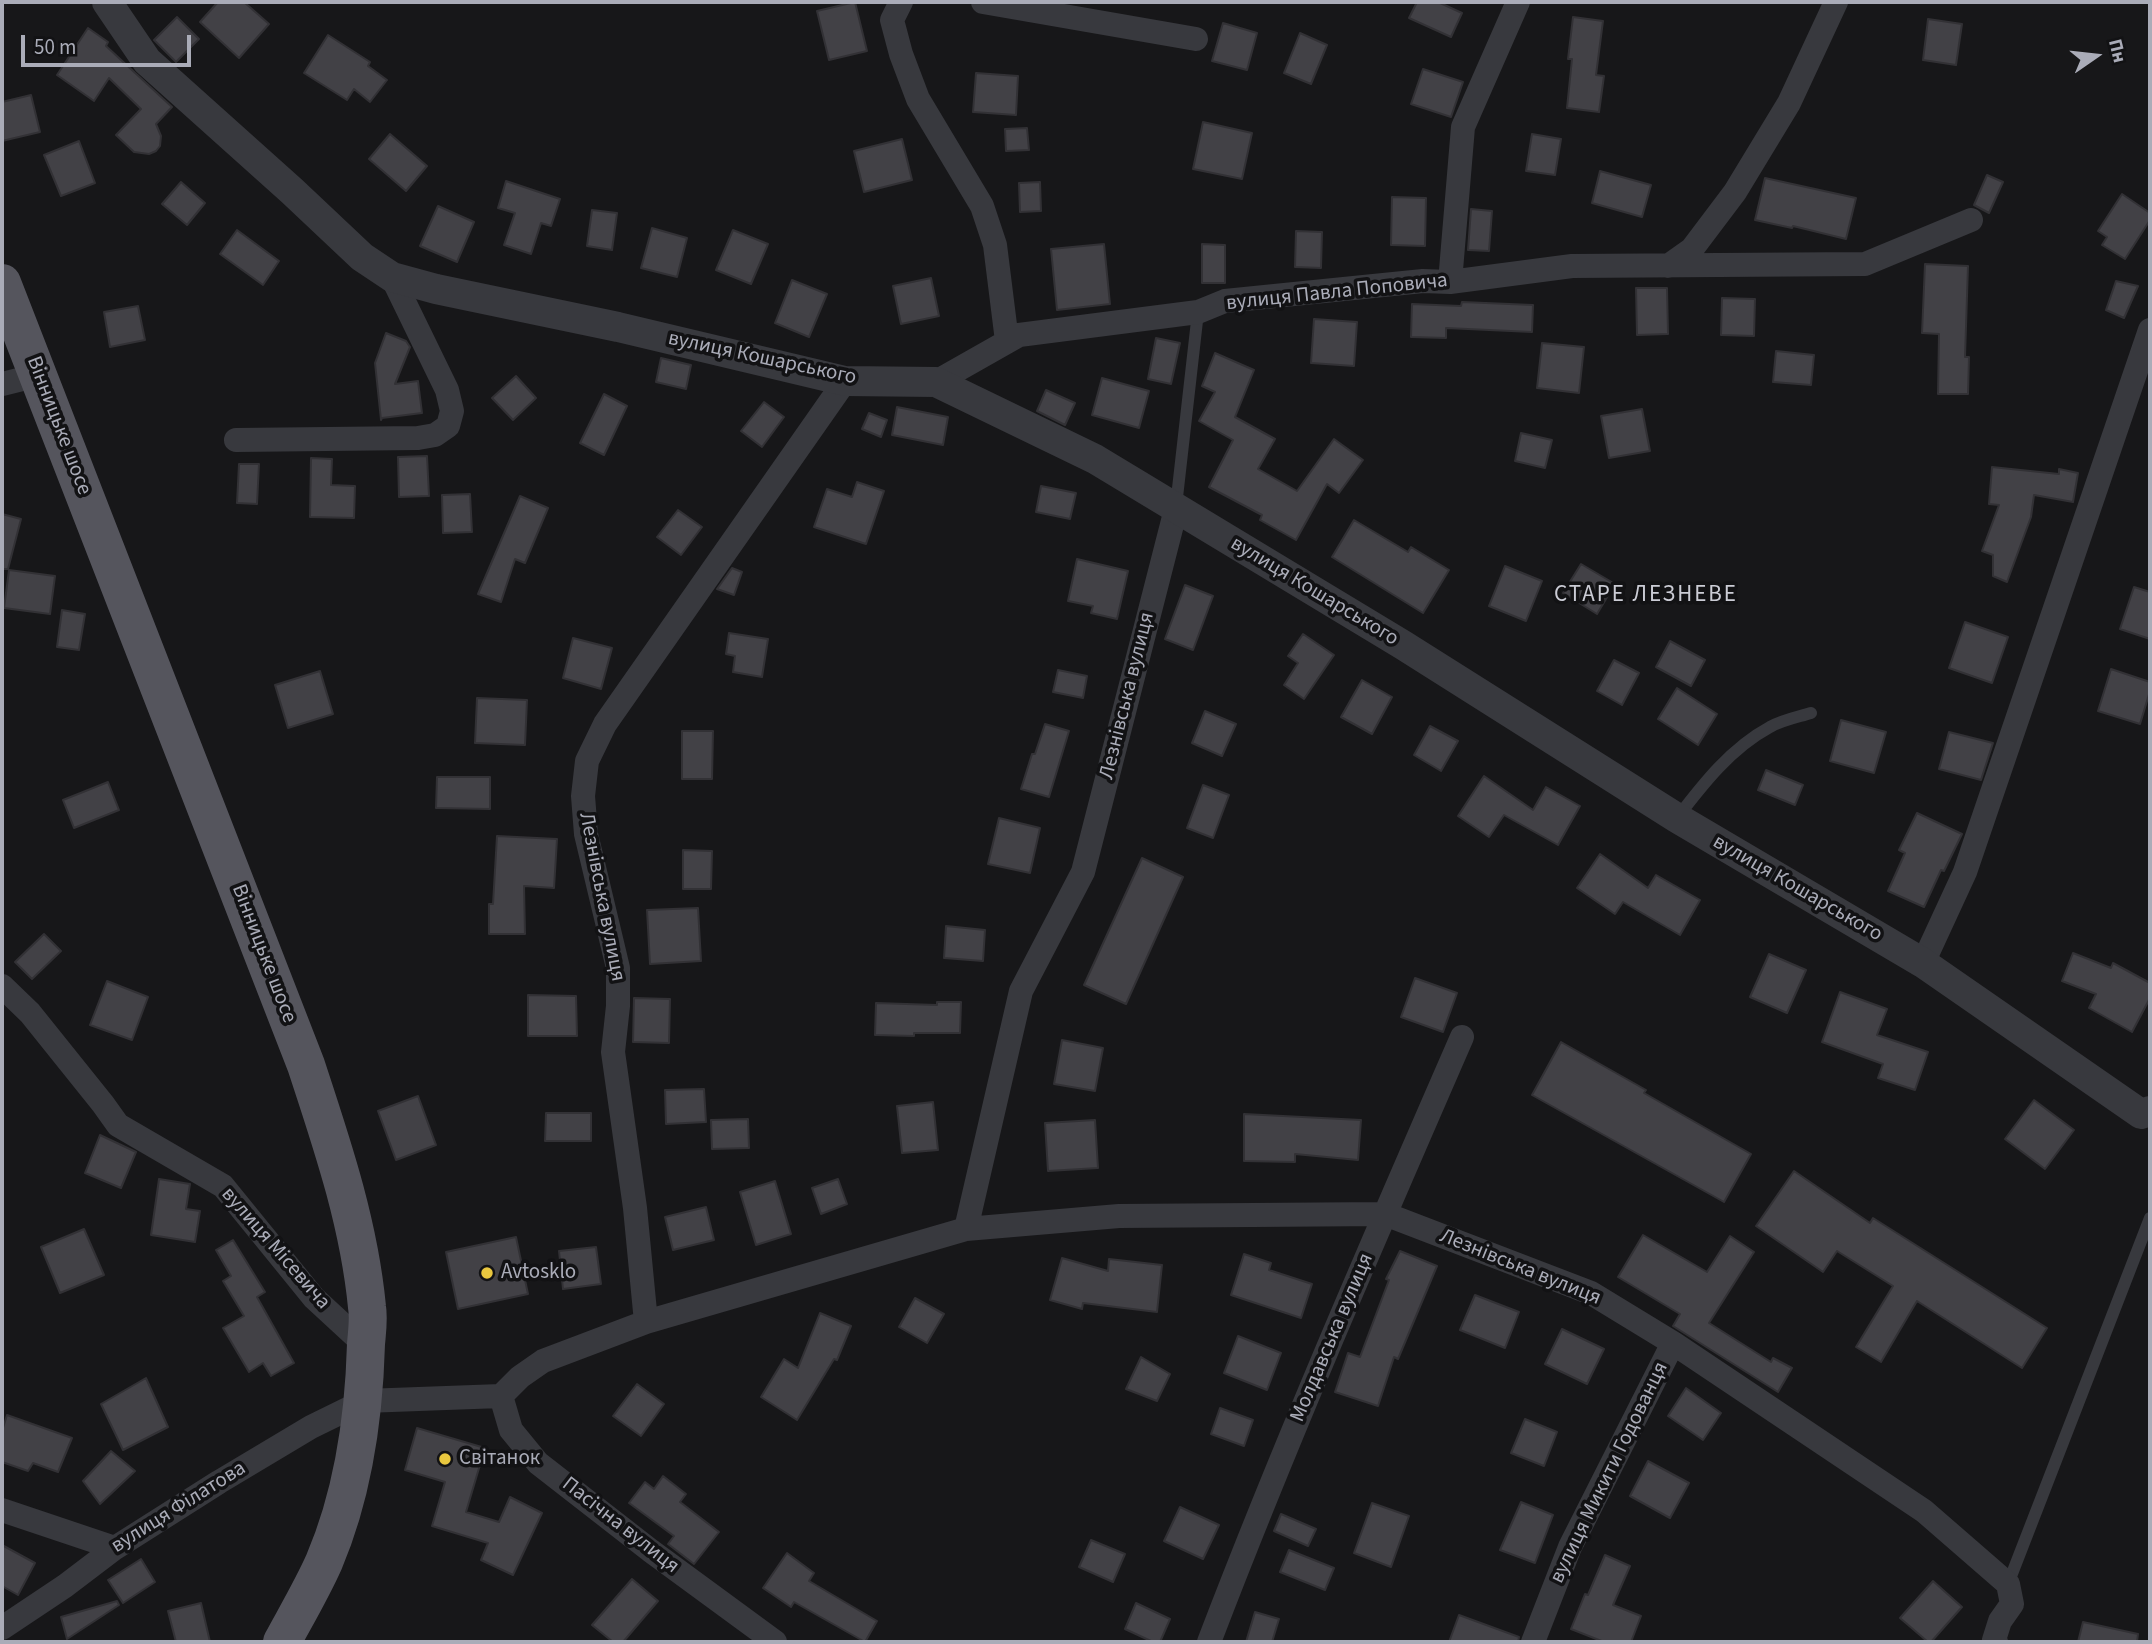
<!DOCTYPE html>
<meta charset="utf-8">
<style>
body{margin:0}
#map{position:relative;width:2152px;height:1644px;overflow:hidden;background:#171719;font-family:"Source Sans 3",sans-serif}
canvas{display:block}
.frame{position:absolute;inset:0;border:4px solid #aaacb8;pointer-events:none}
.north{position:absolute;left:2061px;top:21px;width:70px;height:70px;-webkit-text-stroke:5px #121214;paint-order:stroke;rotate:76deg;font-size:19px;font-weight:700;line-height:28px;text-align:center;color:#aaacb8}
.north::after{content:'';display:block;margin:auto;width:24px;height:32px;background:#aaacb8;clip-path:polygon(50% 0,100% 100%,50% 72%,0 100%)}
.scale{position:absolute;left:21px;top:35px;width:170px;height:32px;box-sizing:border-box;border:4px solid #aaacb8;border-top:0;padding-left:9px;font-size:21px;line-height:24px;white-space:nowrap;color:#aaacb8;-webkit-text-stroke:5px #121214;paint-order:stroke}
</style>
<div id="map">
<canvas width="2152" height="1644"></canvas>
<div class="frame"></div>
<div class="north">Пн</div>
<div class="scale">50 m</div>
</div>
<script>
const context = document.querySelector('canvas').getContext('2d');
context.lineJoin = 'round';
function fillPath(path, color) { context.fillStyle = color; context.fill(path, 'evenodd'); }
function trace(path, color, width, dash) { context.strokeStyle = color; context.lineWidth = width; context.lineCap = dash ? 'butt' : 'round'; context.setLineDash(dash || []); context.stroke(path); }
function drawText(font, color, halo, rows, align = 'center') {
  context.font = font + ' "Source Sans 3",sans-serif'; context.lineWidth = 7; context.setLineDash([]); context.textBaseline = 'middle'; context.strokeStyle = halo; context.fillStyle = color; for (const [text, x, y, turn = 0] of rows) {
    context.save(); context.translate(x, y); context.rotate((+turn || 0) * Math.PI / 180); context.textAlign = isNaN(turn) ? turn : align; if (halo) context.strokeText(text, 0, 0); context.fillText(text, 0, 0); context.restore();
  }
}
const building = new Path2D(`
 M 218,2 L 244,2 L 269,24 L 239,58 L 200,22 Z
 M 855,2 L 867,51 L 829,60 L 817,11 Z
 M 1417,2 L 1438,2 L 1462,13 L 1451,37 L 1409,18 Z
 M 177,17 L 199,39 L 176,62 L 154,40 Z
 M 1573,17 L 1603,21 L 1596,75 L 1604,76 L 1599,112 L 1567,108 L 1572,59 L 1568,59 Z
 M 1928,19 L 1962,24 L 1956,65 L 1923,60 Z
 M 1223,23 L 1257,33 L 1247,70 L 1212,61 Z
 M 88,28 L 108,42 L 106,46 L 172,107 L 156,124 L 161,136 L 160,146 L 156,151 L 149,154 L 134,152 L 116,135 L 141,109 L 109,78 L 94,101 L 57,75 Z
 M 1300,33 L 1327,45 L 1311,84 L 1284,73 Z
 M 328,35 L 370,62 L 368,66 L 387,80 L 370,102 L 354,89 L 347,100 L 304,73 Z
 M 1423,69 L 1463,82 L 1451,117 L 1411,104 Z
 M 976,73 L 1018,76 L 1016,115 L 973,112 Z
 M 31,95 L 40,132 L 2,141 L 2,102 Z
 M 1203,122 L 1252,133 L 1242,179 L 1193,169 Z
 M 1027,128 L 1029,150 L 1006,151 L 1005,129 Z
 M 390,134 L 427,166 L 406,191 L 369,159 Z
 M 1532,134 L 1561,139 L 1555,175 L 1526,171 Z
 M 902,139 L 912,180 L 864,192 L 854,151 Z
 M 79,141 L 95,183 L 61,196 L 44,155 Z
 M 1600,171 L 1651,185 L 1642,217 L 1592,203 Z
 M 1987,175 L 2003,182 L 1989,213 L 1974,205 Z
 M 1765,178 L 1856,198 L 1846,239 L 1793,226 L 1792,228 L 1755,220 Z
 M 506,181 L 560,199 L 551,226 L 541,223 L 531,254 L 504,245 L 515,213 L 498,208 Z
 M 181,182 L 205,203 L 187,225 L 162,204 Z
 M 1040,182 L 1041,211 L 1020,212 L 1019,183 Z
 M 2122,194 L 2150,213 L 2150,220 L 2125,259 L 2102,245 L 2107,237 L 2098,231 Z
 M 1392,197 L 1426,198 L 1425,246 L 1391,245 Z
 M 438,206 L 474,222 L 457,262 L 420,246 Z
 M 1471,209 L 1492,211 L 1489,251 L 1468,250 Z
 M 592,210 L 617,213 L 612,250 L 587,246 Z
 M 652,228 L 687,238 L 677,277 L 641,268 Z
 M 237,230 L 279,261 L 263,285 L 220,254 Z
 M 733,230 L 768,244 L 751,284 L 716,270 Z
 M 1296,231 L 1322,232 L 1321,268 L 1295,267 Z
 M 1104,244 L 1110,304 L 1057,310 L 1051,249 Z
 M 1202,244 L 1225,245 L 1225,283 L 1202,283 Z
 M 1925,264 L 1968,266 L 1965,357 L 1969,357 L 1968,394 L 1938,394 L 1939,334 L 1922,333 Z
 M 931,278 L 939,316 L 901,324 L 893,286 Z
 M 792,280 L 827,294 L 809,337 L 775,323 Z
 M 2116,281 L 2138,286 L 2124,318 L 2106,310 Z
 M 1636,288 L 1667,288 L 1668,334 L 1637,335 Z
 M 1722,298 L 1755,299 L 1754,336 L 1721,335 Z
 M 1462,302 L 1533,305 L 1532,332 L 1446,328 L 1446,338 L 1411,337 L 1412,304 L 1461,306 Z
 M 138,306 L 145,340 L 110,347 L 104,312 Z
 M 1314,319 L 1357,322 L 1354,366 L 1311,363 Z
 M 386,333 L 406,341 L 410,347 L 395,384 L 418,381 L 422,413 L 382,418 L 381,420 L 375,363 Z
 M 1156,338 L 1180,343 L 1171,384 L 1148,379 Z
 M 1542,343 L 1584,347 L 1579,393 L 1537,388 Z
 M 1776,351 L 1814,355 L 1811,385 L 1773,382 Z
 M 1215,353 L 1254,370 L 1235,417 L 1275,439 L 1258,469 L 1297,491 L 1334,439 L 1363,460 L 1339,493 L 1327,484 L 1296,540 L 1260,520 L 1262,515 L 1209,487 L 1233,440 L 1199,421 L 1215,392 L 1202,386 Z
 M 661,358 L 691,365 L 686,389 L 656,382 Z
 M 516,376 L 536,398 L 513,420 L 492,398 Z
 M 1102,378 L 1149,391 L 1139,428 L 1092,415 Z
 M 1046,390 L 1075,403 L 1065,425 L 1037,411 Z
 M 604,394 L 627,406 L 604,455 L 580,443 Z
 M 764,402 L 784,417 L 762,447 L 741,431 Z
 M 897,407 L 948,417 L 943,445 L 892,435 Z
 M 1642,409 L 1650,451 L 1609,458 L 1601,416 Z
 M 869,413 L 887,420 L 881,437 L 862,429 Z
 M 1521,433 L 1552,440 L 1545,468 L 1515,461 Z
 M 427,456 L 429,496 L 399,497 L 398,457 Z
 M 311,458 L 332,459 L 331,485 L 355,486 L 354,518 L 310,517 Z
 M 239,464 L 259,464 L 257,504 L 237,503 Z
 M 1992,467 L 2059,474 L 2059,469 L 2078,473 L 2073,502 L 2034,495 L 2031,517 L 2007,582 L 1993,576 L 1993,555 L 1982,551 L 1999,505 L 1989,504 Z
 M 857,482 L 884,491 L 866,544 L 814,527 L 827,489 L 852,497 Z
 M 1041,486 L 1076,493 L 1070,519 L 1036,512 Z
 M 470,494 L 472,532 L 443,533 L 442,495 Z
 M 520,496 L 548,508 L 525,563 L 515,559 L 501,602 L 478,594 Z
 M 678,510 L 702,527 L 681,555 L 657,537 Z
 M 2,514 L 21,519 L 8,569 L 2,569 Z
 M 1354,520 L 1408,552 L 1411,547 L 1449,570 L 1423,613 L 1332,557 Z
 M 1077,559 L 1128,571 L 1117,619 L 1091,613 L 1093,606 L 1068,601 Z
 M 1581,564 L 1615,584 L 1597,614 L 1563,593 Z
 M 1505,566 L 1542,581 L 1526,621 L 1489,606 Z
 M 732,568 L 742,572 L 734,595 L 717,589 Z
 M 9,570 L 55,576 L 50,614 L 4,608 Z
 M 1185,585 L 1213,596 L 1193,650 L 1165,639 Z
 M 2134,587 L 2150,592 L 2150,639 L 2120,629 Z
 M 62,610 L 85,614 L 79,650 L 57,647 Z
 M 1965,622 L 2008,637 L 1992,683 L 1949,668 Z
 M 729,633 L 768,639 L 762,677 L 733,672 L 735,656 L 726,654 Z
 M 1303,634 L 1334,655 L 1304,699 L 1284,685 L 1298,663 L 1288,656 Z
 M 573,638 L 612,648 L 601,689 L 563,678 Z
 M 1670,641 L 1705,660 L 1691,686 L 1656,667 Z
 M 1614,660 L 1639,673 L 1622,705 L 1597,691 Z
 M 2111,669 L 2150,682 L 2150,691 L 2140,724 L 2098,711 Z
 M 1058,670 L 1087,676 L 1083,698 L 1053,692 Z
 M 320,671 L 333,714 L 288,728 L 275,685 Z
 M 1362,680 L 1392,697 L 1372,734 L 1341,717 Z
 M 1677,688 L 1717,714 L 1698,745 L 1658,719 Z
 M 477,698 L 527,700 L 525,745 L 475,743 Z
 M 1205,711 L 1236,724 L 1222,756 L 1192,743 Z
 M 1841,720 L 1886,732 L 1874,773 L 1830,761 Z
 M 1045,724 L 1069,731 L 1049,797 L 1021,789 L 1032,754 L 1035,754 Z
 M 1430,726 L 1458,741 L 1441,771 L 1414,755 Z
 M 682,731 L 713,731 L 712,779 L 682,779 Z
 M 1949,732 L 1993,743 L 1981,780 L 1939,769 Z
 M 1766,770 L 1803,785 L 1795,805 L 1758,790 Z
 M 1484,776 L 1533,810 L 1546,787 L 1580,806 L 1558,845 L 1504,815 L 1489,837 L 1458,816 Z
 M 437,777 L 490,777 L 490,809 L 436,808 Z
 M 108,782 L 119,810 L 74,828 L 63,800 Z
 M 1203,785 L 1229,795 L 1213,838 L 1187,828 Z
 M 1917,813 L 1962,834 L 1944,871 L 1941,870 L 1924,907 L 1888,891 L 1905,853 L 1899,850 Z
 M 999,818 L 1040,828 L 1030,873 L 988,864 Z
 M 497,836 L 557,839 L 554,888 L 524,886 L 525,934 L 489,934 L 489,904 L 493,904 Z
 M 683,850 L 712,851 L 711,889 L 683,889 Z
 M 1600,854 L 1648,888 L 1656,875 L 1700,900 L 1680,935 L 1623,902 L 1615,914 L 1577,888 Z
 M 1142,858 L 1183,877 L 1126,1004 L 1084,985 Z
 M 698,908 L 701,961 L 650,964 L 647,910 Z
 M 946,926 L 985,930 L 983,961 L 944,958 Z
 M 44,934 L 61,951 L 32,979 L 15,962 Z
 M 2073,953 L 2111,968 L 2113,963 L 2150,983 L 2150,998 L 2132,1032 L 2089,1008 L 2096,994 L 2062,981 Z
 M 1769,954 L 1806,970 L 1787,1013 L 1750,997 Z
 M 1415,978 L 1457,993 L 1443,1032 L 1401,1017 Z
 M 107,981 L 148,997 L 132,1040 L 90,1025 Z
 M 1840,992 L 1887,1009 L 1877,1035 L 1928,1052 L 1915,1090 L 1878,1078 L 1883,1064 L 1822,1042 Z
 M 528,995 L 576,996 L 577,1036 L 528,1036 Z
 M 634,998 L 670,999 L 669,1043 L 633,1042 Z
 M 937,1002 L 961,1002 L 960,1033 L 914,1033 L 914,1036 L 875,1035 L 876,1003 L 937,1005 Z
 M 1062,1040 L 1103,1048 L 1095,1091 L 1054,1084 Z
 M 1561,1042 L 1646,1090 L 1644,1093 L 1751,1154 L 1724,1202 L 1532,1095 Z
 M 704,1089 L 706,1122 L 666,1124 L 665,1090 Z
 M 418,1096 L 436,1145 L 396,1160 L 378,1111 Z
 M 2034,1100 L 2074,1130 L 2045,1169 L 2005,1139 Z
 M 933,1102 L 938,1150 L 902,1153 L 897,1106 Z
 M 546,1113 L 591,1113 L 591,1141 L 545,1141 Z
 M 1244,1114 L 1361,1120 L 1358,1160 L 1295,1154 L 1295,1162 L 1244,1161 Z
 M 748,1119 L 749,1148 L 712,1149 L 711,1120 Z
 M 1095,1120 L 1098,1168 L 1048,1171 L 1045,1123 Z
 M 100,1135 L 136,1152 L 121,1188 L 85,1173 Z
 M 1794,1171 L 1870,1223 L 1873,1218 L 2047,1328 L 2022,1368 L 1917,1301 L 1881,1362 L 1856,1347 L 1893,1286 L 1837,1251 L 1823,1272 L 1756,1226 Z
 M 159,1179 L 190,1184 L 186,1209 L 200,1211 L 195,1242 L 151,1235 Z
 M 838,1179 L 847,1204 L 821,1214 L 812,1188 Z
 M 775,1181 L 791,1234 L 756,1245 L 740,1192 Z
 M 706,1207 L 714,1240 L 673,1250 L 665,1217 Z
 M 84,1229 L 104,1275 L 60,1293 L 41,1247 Z
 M 1643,1235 L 1707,1272 L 1730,1236 L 1754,1252 L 1709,1323 L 1771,1362 L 1773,1358 L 1792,1368 L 1778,1392 L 1673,1326 L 1680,1314 L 1618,1277 Z
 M 516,1237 L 528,1294 L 458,1309 L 446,1252 Z
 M 233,1240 L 265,1292 L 257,1297 L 294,1363 L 271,1376 L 263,1363 L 249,1372 L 223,1328 L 244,1316 L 223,1281 L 231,1276 L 216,1250 Z
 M 596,1247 L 601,1284 L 563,1289 L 559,1251 Z
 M 1400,1251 L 1437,1266 L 1398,1359 L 1394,1357 L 1378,1406 L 1335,1392 L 1348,1353 L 1360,1357 L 1389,1280 L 1386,1279 Z
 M 1244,1254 L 1271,1263 L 1269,1270 L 1312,1284 L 1301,1318 L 1231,1295 Z
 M 1062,1258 L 1108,1271 L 1109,1259 L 1162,1265 L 1157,1312 L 1083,1303 L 1082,1309 L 1050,1300 Z
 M 1475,1295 L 1519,1312 L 1505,1348 L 1460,1330 Z
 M 915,1298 L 944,1314 L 927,1343 L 899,1327 Z
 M 820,1313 L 851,1326 L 837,1360 L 834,1359 L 797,1420 L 761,1397 L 784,1359 L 798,1368 Z
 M 1562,1329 L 1604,1349 L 1587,1384 L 1545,1364 Z
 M 1238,1336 L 1281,1353 L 1267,1390 L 1224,1373 Z
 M 1141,1357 L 1170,1374 L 1157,1401 L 1126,1389 Z
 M 146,1378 L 168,1427 L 123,1450 L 101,1404 Z
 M 637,1384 L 664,1404 L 641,1436 L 613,1416 Z
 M 1686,1388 L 1721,1413 L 1703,1440 L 1668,1416 Z
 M 1220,1408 L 1253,1420 L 1244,1446 L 1211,1434 Z
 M 7,1415 L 72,1438 L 58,1472 L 33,1463 L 28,1471 L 2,1462 L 2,1431 Z
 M 1525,1419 L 1557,1432 L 1544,1466 L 1511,1453 Z
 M 417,1428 L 485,1448 L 466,1512 L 499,1522 L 510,1497 L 542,1513 L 513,1575 L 481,1560 L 488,1543 L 432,1526 L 445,1482 L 405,1470 Z
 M 111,1451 L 135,1471 L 100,1504 L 83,1481 Z
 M 1648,1461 L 1689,1483 L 1670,1518 L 1630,1496 Z
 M 663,1476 L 686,1494 L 680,1502 L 719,1532 L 694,1564 L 668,1544 L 674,1536 L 629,1503 L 645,1482 L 654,1489 Z
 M 1521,1502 L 1553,1515 L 1535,1563 L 1500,1550 Z
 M 1372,1503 L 1409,1516 L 1391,1567 L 1354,1553 Z
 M 1180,1507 L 1219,1525 L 1203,1559 L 1164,1541 Z
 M 1281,1514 L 1316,1529 L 1308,1546 L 1274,1531 Z
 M 1091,1540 L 1125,1554 L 1113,1582 L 1079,1567 Z
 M 2,1545 L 35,1563 L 18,1595 L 2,1586 Z
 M 1289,1550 L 1334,1568 L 1325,1590 L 1280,1572 Z
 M 787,1553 L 814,1573 L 809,1581 L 877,1621 L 865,1642 L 794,1602 L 791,1607 L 763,1588 Z
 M 1605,1555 L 1630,1566 L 1613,1605 L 1641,1616 L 1631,1642 L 1604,1642 L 1571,1629 L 1585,1594 L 1588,1595 Z
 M 141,1559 L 155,1582 L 123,1603 L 108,1580 Z
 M 632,1579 L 658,1601 L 623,1642 L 613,1642 L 592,1625 Z
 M 1933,1581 L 1962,1607 L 1931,1642 L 1928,1642 L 1900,1618 Z
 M 117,1601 L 119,1605 L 67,1639 L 61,1617 Z
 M 201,1603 L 210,1642 L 176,1642 L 168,1611 Z
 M 1136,1603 L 1170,1619 L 1160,1642 L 1153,1642 L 1125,1629 Z
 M 1255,1612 L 1279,1619 L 1272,1642 L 1246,1642 Z
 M 1459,1615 L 1519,1637 L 1518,1642 L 1449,1642 Z
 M 2083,1622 L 2138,1634 L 2137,1642 L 2078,1642 Z`);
fillPath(building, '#424146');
trace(building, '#323135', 2);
trace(new Path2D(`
 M 1176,506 L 1198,312
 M 1677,818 C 1703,784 1731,748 1770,727 C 1782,720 1798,717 1811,713
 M 2008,1584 L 2150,1218`), '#38393e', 12);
trace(new Path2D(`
 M 901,2 L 892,20 L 901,54 L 918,99 L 982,206 L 995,245 L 1007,341
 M 983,2 L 1196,39
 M 1668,266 L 1692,249 L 1735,192 L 1789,103 L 1836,2
 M 1450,282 L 1463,127 L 1518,2
 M 936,382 L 1019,335 L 1198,312 L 1225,301 L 1423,281 L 1450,282 L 1572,266 L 1865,264 L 1971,220
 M 2,384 L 38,375
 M 236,440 L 418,438 L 435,435 L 448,426 L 452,411 L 447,390 L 392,277
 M 1923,963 L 1965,872 L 2150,330
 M 2,986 L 30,1013 L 103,1104 L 118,1125 L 223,1186 L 314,1298 L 366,1346
 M 966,1229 L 1021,991 L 1083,872 L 1176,509
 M 646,1322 L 635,1208 L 613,1052 L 618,1006 L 618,968 L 586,834 L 583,796 L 587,761 L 605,724 L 845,381
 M 2,1510 L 115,1548
 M 2,1628 L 65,1586 L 115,1548 L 219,1482 L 311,1427 L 364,1401 L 501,1396
 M 775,1642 L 651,1551 L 538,1463 L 511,1430 L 501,1396 L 520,1377 L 543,1361 L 646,1322 L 966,1229 L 1119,1216 L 1385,1214 L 1591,1293 L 1673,1343 L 1924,1511 L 2008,1584 L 2012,1604 L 2000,1621 L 1994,1640 L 1996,1642
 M 1209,1642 C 1287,1438 1375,1237 1462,1037
 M 1533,1642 L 1570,1547 L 1673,1343`), '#38393e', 24);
trace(new Path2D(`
 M 107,2 L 147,61 L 292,191 L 362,257 L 392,277 L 436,289 L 618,327 L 845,381 L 936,382 L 1095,459 L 1403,645 L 1677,818 L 1923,963 L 2141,1114 L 2150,1111`), '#38393e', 30);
trace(new Path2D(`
 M 2,283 L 306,1065 C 332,1144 359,1223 367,1307 C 369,1319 367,1332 366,1344 C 364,1417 353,1494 324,1562 C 312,1589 296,1616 282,1642`), '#55555d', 38);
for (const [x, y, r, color] of [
 [487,1273,7,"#e9c73f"],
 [445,1459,7,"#e9c73f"]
]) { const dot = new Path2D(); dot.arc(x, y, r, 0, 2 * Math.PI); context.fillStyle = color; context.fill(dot); trace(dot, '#121214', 2.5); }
drawText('21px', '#aaacb8', '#121214', [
 ["вулиця Павла Поповича",1337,293,-6],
 ["вулиця Кошарського",762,359,12],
 ["Вінницьке шосе",58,426,69],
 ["вулиця Кошарського",1314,592,31],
 ["Лезнівська вулиця",1128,696,-76],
 ["вулиця Кошарського",1797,889,30],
 ["Лезнівська вулиця",601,897,79],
 ["Вінницьке шосе",263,954,69],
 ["вулиця Місевича",275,1249,49],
 ["Лезнівська вулиця",1520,1268,22],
 ["Молдавська вулиця",1333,1338,-67],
 ["вулиця Микити Годованця",1610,1473,-64],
 ["вулиця Філатова",179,1508,-32],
 ["Пасічна вулиця",620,1526,38]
]);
drawText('21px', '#aaacb8', '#121214', [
 ["Avtosklo",501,1273],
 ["Світанок",459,1459]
], 'left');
context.letterSpacing = '2px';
drawText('23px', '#cbccd5', '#121214', [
 ["СТАРЕ ЛЕЗНЕВЕ",1646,596]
]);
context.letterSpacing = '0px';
</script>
